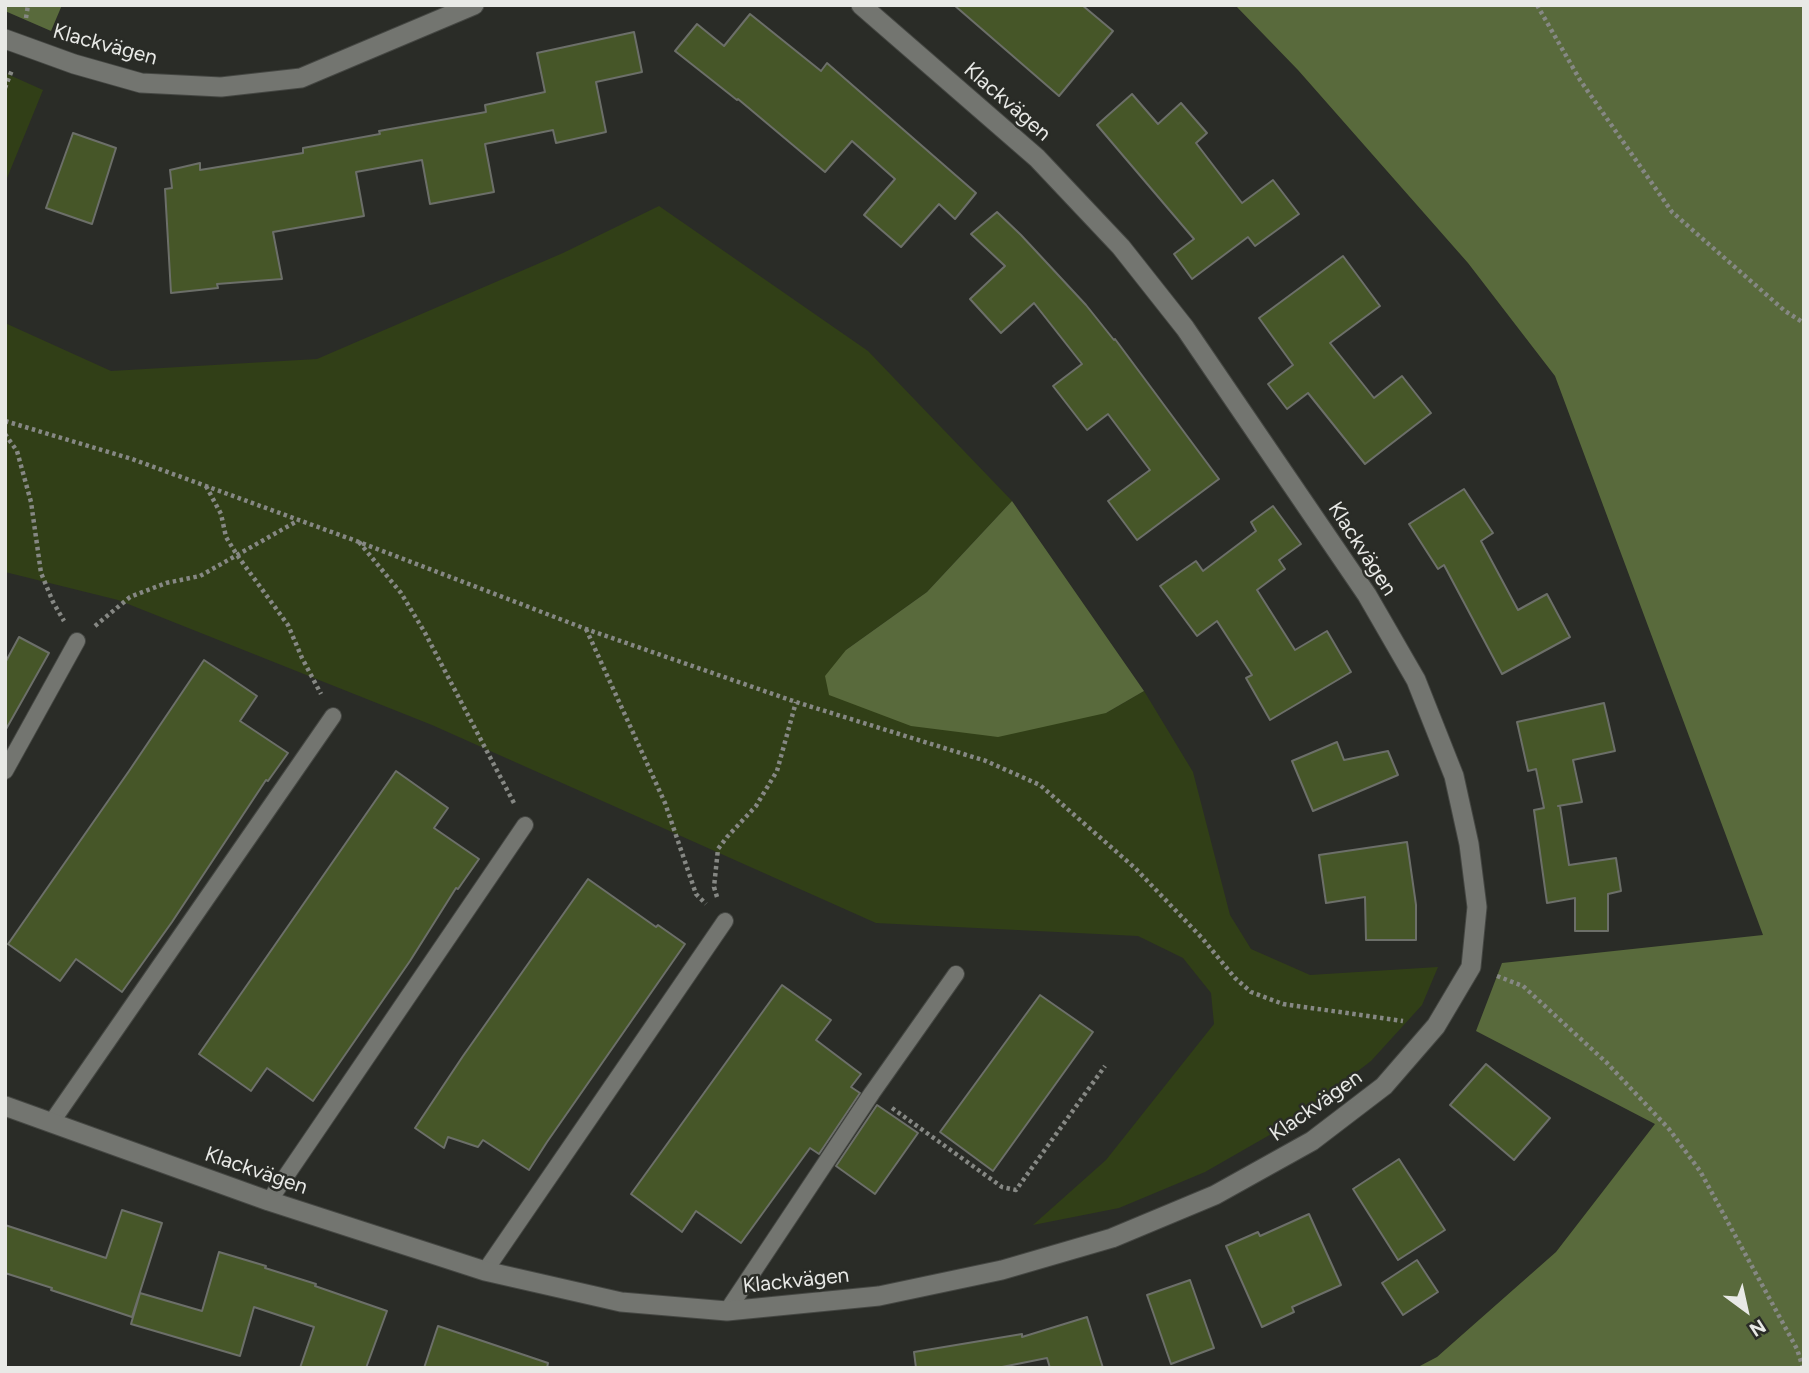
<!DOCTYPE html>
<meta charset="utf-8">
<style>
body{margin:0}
#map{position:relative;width:1809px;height:1373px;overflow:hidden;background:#2a2c27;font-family:Figtree,sans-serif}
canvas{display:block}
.frame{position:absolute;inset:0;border:7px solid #e8e9e6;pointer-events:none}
.north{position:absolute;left:1711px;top:1275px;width:70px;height:70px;-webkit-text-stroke:5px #2a2c27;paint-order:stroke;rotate:147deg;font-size:19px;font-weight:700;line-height:28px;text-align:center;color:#e8e9e6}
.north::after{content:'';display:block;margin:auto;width:24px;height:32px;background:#e8e9e6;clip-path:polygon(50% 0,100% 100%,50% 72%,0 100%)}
</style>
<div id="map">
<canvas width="1809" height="1373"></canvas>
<div class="frame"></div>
<div class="north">N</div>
</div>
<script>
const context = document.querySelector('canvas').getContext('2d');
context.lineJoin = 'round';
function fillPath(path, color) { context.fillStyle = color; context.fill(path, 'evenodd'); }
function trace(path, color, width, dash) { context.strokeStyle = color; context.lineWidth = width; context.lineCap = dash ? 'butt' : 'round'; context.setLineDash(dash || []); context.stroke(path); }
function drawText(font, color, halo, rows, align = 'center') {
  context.font = font + ' Figtree,sans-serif'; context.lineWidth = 5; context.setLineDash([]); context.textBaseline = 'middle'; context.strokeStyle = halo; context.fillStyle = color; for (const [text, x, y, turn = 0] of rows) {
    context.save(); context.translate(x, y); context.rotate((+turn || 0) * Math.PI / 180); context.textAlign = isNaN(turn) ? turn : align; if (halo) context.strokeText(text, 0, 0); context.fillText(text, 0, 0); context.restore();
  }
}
fillPath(new Path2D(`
 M 5,73 L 43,90 L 5,183 Z
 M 659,206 L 868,351 L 1012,501 L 927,592 L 846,650 L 1106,713 L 1144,691 L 1193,772 L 1230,915 L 1251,949 L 1310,975 L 1438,967 L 1422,1005 L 1371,1061 L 1287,1125 L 1205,1172 L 1119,1208 L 1033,1225 L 1106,1160 L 1214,1024 L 1211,993 L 1183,958 L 1138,936 L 876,923 L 432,725 L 118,600 L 5,572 L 5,323 L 111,371 L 317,359 L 563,253 Z`), '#313f17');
fillPath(new Path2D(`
 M 5,5 L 62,5 L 51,31 L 5,11 Z
 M 1235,5 L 1804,5 L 1804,1368 L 1416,1368 L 1437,1357 L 1556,1252 L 1655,1124 L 1476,1031 L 1502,963 L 1763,935 L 1555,376 L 1468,263 L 1298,70 Z
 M 1012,501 L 1144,691 L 1106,713 L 998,737 L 911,726 L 829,695 L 825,676 L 846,650 L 927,592 Z`), '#596a3c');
const building = new Path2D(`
 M 954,5 L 1082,5 L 1113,31 L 1059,96 Z
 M 750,14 L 821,71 L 827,63 L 976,193 L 955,219 L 939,204 L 901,247 L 864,215 L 895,179 L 852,141 L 825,172 L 738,99 L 737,100 L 675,51 L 697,24 L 724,46 Z
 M 634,32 L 642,72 L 596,82 L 606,132 L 556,143 L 553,130 L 485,144 L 494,192 L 430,204 L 422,160 L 356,172 L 364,216 L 273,232 L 282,279 L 217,284 L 218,288 L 171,293 L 165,189 L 172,188 L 170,170 L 200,163 L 200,170 L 303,153 L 303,148 L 380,134 L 379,131 L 486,112 L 485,105 L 545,92 L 537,53 Z
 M 1132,94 L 1158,124 L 1181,103 L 1207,133 L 1196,143 L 1242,203 L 1273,180 L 1299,214 L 1255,246 L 1248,237 L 1192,279 L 1174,254 L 1194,239 L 1097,125 Z
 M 73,133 L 116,148 L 92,224 L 46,208 Z
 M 997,212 L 1021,235 L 1086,305 L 1114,340 L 1115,339 L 1219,479 L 1137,540 L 1108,501 L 1150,470 L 1108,414 L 1087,430 L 1053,386 L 1082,364 L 1034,303 L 1001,333 L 970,299 L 1005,266 L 971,234 Z
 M 1343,256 L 1380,306 L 1330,343 L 1374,398 L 1402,376 L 1431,413 L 1365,464 L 1308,393 L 1287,409 L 1268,384 L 1293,365 L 1259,318 Z
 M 1464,489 L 1493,533 L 1481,541 L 1518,610 L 1547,594 L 1570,637 L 1502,674 L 1444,565 L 1438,569 L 1409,524 Z
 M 1273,506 L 1301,544 L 1279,560 L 1285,569 L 1257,590 L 1295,650 L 1327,631 L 1351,672 L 1270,720 L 1246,678 L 1252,675 L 1217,621 L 1197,636 L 1160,586 L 1196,561 L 1203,571 L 1256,531 L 1251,522 Z
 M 19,637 L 49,653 L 5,731 L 5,663 Z
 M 204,660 L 257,696 L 240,721 L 288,753 L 268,781 L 266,780 L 172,922 L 122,992 L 76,959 L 60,981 L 8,944 L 129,771 Z
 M 1604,703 L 1615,751 L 1573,760 L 1582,802 L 1558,806 L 1560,806 L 1569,865 L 1616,858 L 1621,891 L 1608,894 L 1608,931 L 1575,931 L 1575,898 L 1547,903 L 1534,810 L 1544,808 L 1536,769 L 1528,771 L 1517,722 Z
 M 1337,742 L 1344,760 L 1388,751 L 1398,775 L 1313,811 L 1292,761 Z
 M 396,771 L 448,808 L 434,828 L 479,859 L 458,889 L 456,888 L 410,961 L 313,1101 L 267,1068 L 251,1091 L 199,1054 Z
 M 1407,842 L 1416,905 L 1416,940 L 1366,940 L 1365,897 L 1326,903 L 1319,855 Z
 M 588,879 L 656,927 L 658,925 L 685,944 L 547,1142 L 529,1170 L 483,1140 L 478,1147 L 448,1137 L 444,1148 L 415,1128 L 463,1056 Z
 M 782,985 L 831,1020 L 816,1040 L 861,1074 L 851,1087 L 860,1093 L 819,1154 L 810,1148 L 741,1243 L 696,1211 L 682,1232 L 631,1194 Z
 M 1040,995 L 1093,1032 L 993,1171 L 940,1132 Z
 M 1486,1064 L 1550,1118 L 1514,1160 L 1450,1105 Z
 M 877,1105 L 918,1133 L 875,1194 L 836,1166 Z
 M 1399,1159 L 1445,1230 L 1398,1260 L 1353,1189 Z
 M 122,1210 L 162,1223 L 132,1317 L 51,1290 L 52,1288 L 5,1273 L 5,1225 L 106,1258 Z
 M 1309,1214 L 1341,1285 L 1292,1307 L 1294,1312 L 1262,1327 L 1226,1246 L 1258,1232 L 1260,1236 Z
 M 219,1252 L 266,1266 L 265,1268 L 316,1284 L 315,1286 L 387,1311 L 366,1368 L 300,1368 L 314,1327 L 254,1307 L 240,1356 L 131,1324 L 140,1293 L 202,1311 Z
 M 1417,1260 L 1438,1292 L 1403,1315 L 1382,1283 Z
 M 1190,1280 L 1214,1348 L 1171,1364 L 1147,1295 Z
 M 1087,1317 L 1103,1368 L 1050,1368 L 1047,1358 L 997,1368 L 916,1368 L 914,1352 L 1022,1334 L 1022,1337 Z
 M 438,1326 L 548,1363 L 547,1368 L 424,1368 Z`);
fillPath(building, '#465628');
trace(building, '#6c6f69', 2);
const service = new Path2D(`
 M 5,771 L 77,641
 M 51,1123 L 333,716
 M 269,1201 L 525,825
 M 485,1271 L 725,921
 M 727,1311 L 872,1093 L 956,974`);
const minor = new Path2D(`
 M 5,39 L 74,64 L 141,83 L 221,87 L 301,78 L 474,5
 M 5,1106 L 269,1201 L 485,1271 L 621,1302 L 727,1311 L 879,1296 L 1002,1270 L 1112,1238 L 1215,1195 L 1312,1141 L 1384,1086 L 1436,1026 L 1471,967 L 1477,907 L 1469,844 L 1454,776 L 1416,680 L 1367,595 L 1185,328 L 1121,247 L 1037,158 L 861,5`);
trace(service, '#454743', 18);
trace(minor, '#454743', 21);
trace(new Path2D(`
 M 1537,5 L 1580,80 L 1672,212 L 1785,311 L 1804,323
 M 26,18 L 28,5
 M 5,88 L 12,70
 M 5,421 L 132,459 L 359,542 L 586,629 L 796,702 L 986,761 L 1040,785 L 1135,868 L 1202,938 L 1235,978 L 1251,992 L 1283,1004 L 1403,1021
 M 5,434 L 17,451 L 31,502 L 41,573 L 53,602 L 64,621
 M 206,486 L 221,514 L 226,537 L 237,555 L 288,625 L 302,658 L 321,694
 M 359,542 L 401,593 L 424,631 L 515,805
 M 95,626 L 130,597 L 166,583 L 200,576 L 299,520
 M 586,629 L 665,803 L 696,894 L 706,904
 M 717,897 L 714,887 L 718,849 L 727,837 L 756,806 L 777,771 L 796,702
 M 1497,976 L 1523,986 L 1607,1063 L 1669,1129 L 1700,1171 L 1797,1349 L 1803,1368
 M 892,1108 L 1002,1187 L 1016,1190 L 1105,1066`), '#868884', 4.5, [3.5, 3.5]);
trace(service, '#737570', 16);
trace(minor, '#737570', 19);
drawText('21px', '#e8e9e6', '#2a2c27', [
 ["Klackvägen",105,45,15],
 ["Klackvägen",1007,102,41],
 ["Klackvägen",1362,549,57],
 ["Klackvägen",1316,1106,-35],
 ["Klackvägen",256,1171,19],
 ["Klackvägen",796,1281,-6]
]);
</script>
